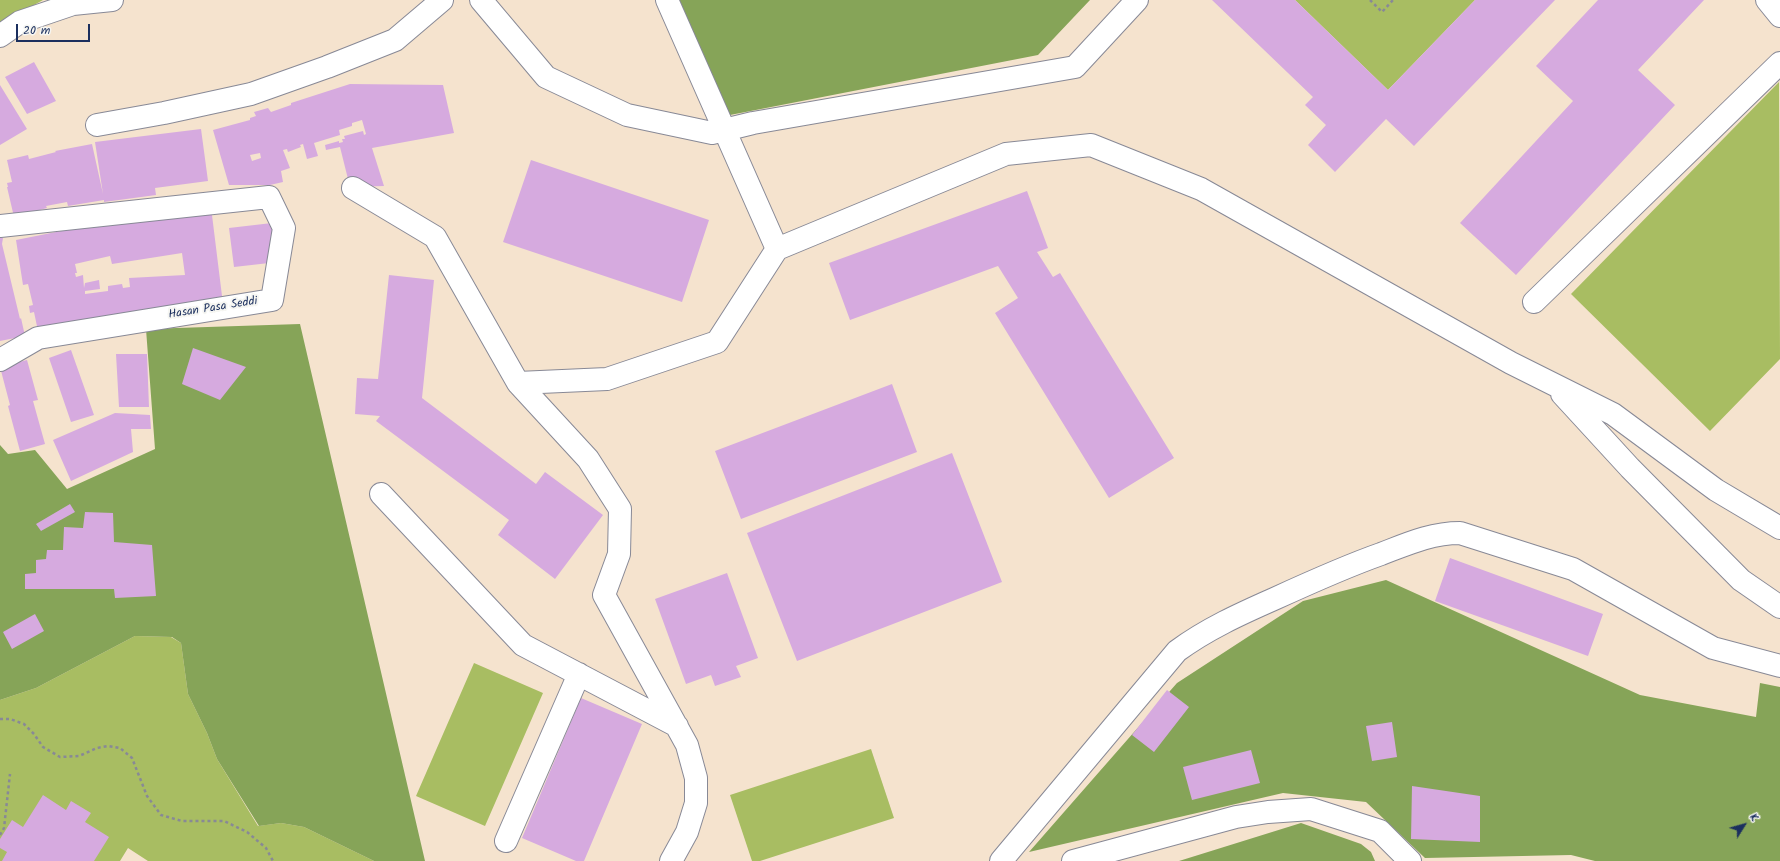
<!DOCTYPE html>
<style>
body{margin:0}
#map{position:relative;width:1780px;height:861px;overflow:hidden;background:#f5e3ce;font-family:Kalam,sans-serif}
canvas{display:block}
.north{position:absolute;left:1724px;top:805px;width:40px;height:40px;-webkit-text-stroke:3px #f6f6f2;paint-order:stroke;rotate:53deg;font-size:11px;font-weight:700;line-height:16px;text-align:center;color:#1b2f5e}
.north::after{content:'';display:block;margin:auto;width:14px;height:18px;background:#1b2f5e;clip-path:polygon(50% 0,100% 100%,50% 72%,0 100%)}
.scale{position:absolute;left:16px;top:24px;width:74px;height:18px;box-sizing:border-box;border:2px solid #1b2f5e;border-top:0;padding-left:5px;font-size:12px;line-height:14px;white-space:nowrap;color:#1b2f5e;-webkit-text-stroke:3px #f6f6f2;paint-order:stroke}
</style>
<div id="map">
<canvas width="1780" height="861"></canvas>
<div class="north">K</div>
<div class="scale">20 m</div>
</div>
<script>
const context = document.querySelector('canvas').getContext('2d');
context.lineJoin = 'round';
function fillPath(path, color) { context.fillStyle = color; context.fill(path, 'evenodd'); }
function trace(path, color, width, dash) { context.strokeStyle = color; context.lineWidth = width; context.lineCap = dash ? 'butt' : 'round'; context.setLineDash(dash || []); context.stroke(path); }
function drawText(font, color, halo, rows, align = 'center') {
  context.font = font + ' Kalam,sans-serif'; context.lineWidth = 4; context.setLineDash([]); context.textBaseline = 'middle'; context.strokeStyle = halo; context.fillStyle = color; for (const [text, x, y, turn = 0] of rows) {
    context.save(); context.translate(x, y); context.rotate((+turn || 0) * Math.PI / 180); context.textAlign = isNaN(turn) ? turn : align; if (halo) context.strokeText(text, 0, 0); context.fillText(text, 0, 0); context.restore();
  }
}
fillPath(new Path2D(`
 M 0,0 L 43,0 L 0,24 Z
 M 1295,0 L 1475,0 L 1388,90 Z
 M 1779,82 L 1780,359 L 1710,431 L 1571,294 Z
 M 135,636 L 171,637 L 181,643 L 188,694 L 207,733 L 217,759 L 258,826 L 281,823 L 304,827 L 374,861 L 148,861 L 128,848 L 120,861 L 0,861 L 0,700 L 36,688 Z
 M 474,663 L 543,693 L 485,826 L 416,796 Z
 M 871,749 L 894,818 L 760,861 L 752,861 L 730,795 Z`), '#a8bd62');
fillPath(new Path2D(`
 M 677,0 L 1090,0 L 1038,55 L 730,115 Z
 M 300,324 L 425,861 L 374,861 L 304,827 L 281,823 L 259,826 L 217,759 L 207,733 L 188,694 L 181,643 L 172,637 L 135,636 L 36,688 L 0,700 L 0,445 L 8,454 L 35,450 L 67,489 L 155,449 L 146,329 Z
 M 1386,580 L 1640,695 L 1756,717 L 1760,683 L 1780,687 L 1780,861 L 1595,861 L 1571,855 L 1425,858 L 1366,802 L 1283,793 L 1029,852 L 1177,683 L 1303,601 Z
 M 1301,823 L 1361,844 L 1371,852 L 1375,861 L 1179,861 Z`), '#86a458');
fillPath(new Path2D(`
 M 1212,0 L 1295,0 L 1388,90 L 1475,0 L 1555,0 L 1414,146 L 1386,119 L 1335,172 L 1308,145 L 1326,125 L 1305,105 L 1313,97 Z
 M 1598,0 L 1704,0 L 1638,70 L 1675,105 L 1516,275 L 1460,223 L 1573,101 L 1536,66 Z
 M 34,62 L 56,101 L 27,114 L 5,77 Z
 M 350,84 L 443,85 L 454,133 L 372,148 L 384,186 L 350,187 L 340,147 L 326,150 L 325,145 L 339,141 L 339,143 L 343,142 L 342,139 L 345,139 L 344,136 L 363,131 L 364,135 L 366,134 L 362,120 L 352,123 L 352,126 L 339,130 L 340,135 L 314,143 L 318,156 L 307,159 L 303,144 L 300,145 L 301,147 L 288,152 L 287,149 L 283,150 L 290,168 L 281,171 L 283,182 L 270,185 L 229,185 L 213,130 L 250,120 L 250,118 L 256,116 L 254,112 L 268,108 L 271,112 L 291,105 L 291,103 ZM 260,153 L 261,158 L 252,161 L 250,155 Z
 M 0,85 L 27,129 L 0,145 Z
 M 201,129 L 208,181 L 155,188 L 156,195 L 104,202 L 104,200 L 68,206 L 67,202 L 46,206 L 47,208 L 14,217 L 7,187 L 8,187 L 7,183 L 12,182 L 7,160 L 28,155 L 29,159 L 56,152 L 55,151 L 92,144 L 103,194 L 95,142 Z
 M 531,160 L 709,220 L 682,302 L 503,242 Z
 M 1027,191 L 1048,248 L 1037,252 L 1053,277 L 1060,273 L 1174,458 L 1109,498 L 995,313 L 1018,298 L 998,266 L 850,320 L 829,263 Z
 M 211,207 L 223,304 L 38,331 L 34,312 L 30,313 L 29,306 L 33,305 L 28,284 L 23,285 L 16,240 L 76,228 ZM 182,253 L 185,275 L 129,278 L 130,287 L 123,288 L 122,284 L 108,286 L 108,291 L 85,294 L 85,291 L 100,289 L 99,280 L 85,283 L 84,288 L 83,275 L 76,277 L 75,273 L 77,273 L 75,264 L 110,256 L 112,264 Z
 M 272,223 L 278,262 L 234,267 L 229,228 Z
 M 0,238 L 3,238 L 2,244 L 20,319 L 21,318 L 25,336 L 0,341 Z
 M 389,275 L 434,280 L 422,398 L 536,484 L 545,472 L 603,515 L 555,579 L 498,535 L 509,520 L 376,421 L 380,416 L 355,414 L 357,378 L 378,379 Z
 M 193,348 L 246,367 L 220,400 L 182,384 Z
 M 71,350 L 94,415 L 71,422 L 49,358 Z
 M 116,354 L 147,354 L 149,407 L 119,407 Z
 M 27,360 L 38,400 L 33,401 L 45,444 L 20,451 L 8,406 L 10,405 L 0,367 Z
 M 892,384 L 917,452 L 741,519 L 715,451 Z
 M 115,413 L 150,415 L 151,429 L 131,429 L 133,452 L 71,481 L 53,440 Z
 M 952,453 L 1002,582 L 797,661 L 747,533 Z
 M 70,504 L 75,512 L 41,531 L 36,524 Z
 M 85,512 L 113,513 L 114,542 L 152,545 L 156,596 L 115,598 L 114,589 L 25,589 L 25,574 L 36,573 L 36,560 L 46,559 L 47,550 L 63,550 L 64,527 L 83,528 Z
 M 1450,558 L 1603,614 L 1588,656 L 1435,601 Z
 M 727,573 L 758,658 L 736,666 L 741,677 L 715,686 L 711,675 L 686,684 L 655,599 Z
 M 35,614 L 44,631 L 12,649 L 3,632 Z
 M 1167,690 L 1189,707 L 1154,752 L 1132,735 Z
 M 581,698 L 642,724 L 584,861 L 576,861 L 522,838 Z
 M 1392,722 L 1397,757 L 1372,761 L 1366,726 Z
 M 1251,750 L 1260,783 L 1192,800 L 1183,767 Z
 M 1412,786 L 1480,796 L 1480,842 L 1411,839 Z
 M 43,795 L 66,810 L 71,801 L 91,813 L 85,822 L 109,837 L 94,861 L 2,861 L 7,852 L 0,848 L 0,839 L 12,820 L 23,827 Z`), '#d6aadf');
const street = new Path2D(`
 M 481,0 L 546,77 L 627,115 L 712,133 L 753,123 L 1075,67 L 1137,0
 M 1767,0 L 1780,16
 M 97,125 L 164,113 L 251,94 L 327,67 L 395,40 L 442,0
 M 353,188 L 435,237 L 518,383 L 607,379 L 717,342 L 777,249 L 667,0
 M 0,226 L 269,197 L 284,228 L 272,300 L 38,338 L 0,360
 M 777,249 L 1006,154 L 1091,145 L 1201,189 L 1511,363 L 1613,414 L 1716,490 L 1780,528
 M 1534,302 L 1780,63
 M 518,383 L 588,459 L 620,509 L 619,554 L 604,595 L 687,745 L 696,778 L 696,803 L 687,832 L 671,861
 M 1562,394 L 1630,468 L 1741,580 L 1780,607
 M 381,494 L 523,645 L 677,726
 M 506,841 L 579,674
 M 1001,861 L 1177,651 C 1207,629 1240,614 1274,599 C 1309,583 1344,567 1381,554 C 1407,544 1431,533 1460,533 L 1573,569 L 1713,648 L 1780,666
 M 1073,861 L 1236,817 L 1268,812 L 1311,809 L 1380,831 L 1410,861`);
const primary = new Path2D(`
 M 0,36 L 20,22 L 73,4 L 112,0`);
trace(street, '#888996', 24);
trace(primary, '#888996', 24);
trace(new Path2D(`
 M 1370,0 L 1382,12 L 1393,0
 M 0,719 L 10,719 L 24,724 L 34,734 L 43,747 L 60,757 L 79,756 L 97,748 L 108,746 L 120,748 L 132,758 L 147,796 L 161,815 L 182,821 L 224,821 L 247,832 L 266,848 L 273,861
 M 0,835 L 4,828 L 10,774`), '#888996', 2.5, [3, 3]);
trace(street, '#fff', 22);
trace(primary, '#fff', 22);
drawText('12px', '#1b2f5e', '#f6f6f2', [
 ["Hasan Pasa Seddi",213,309,-9]
]);
</script>
